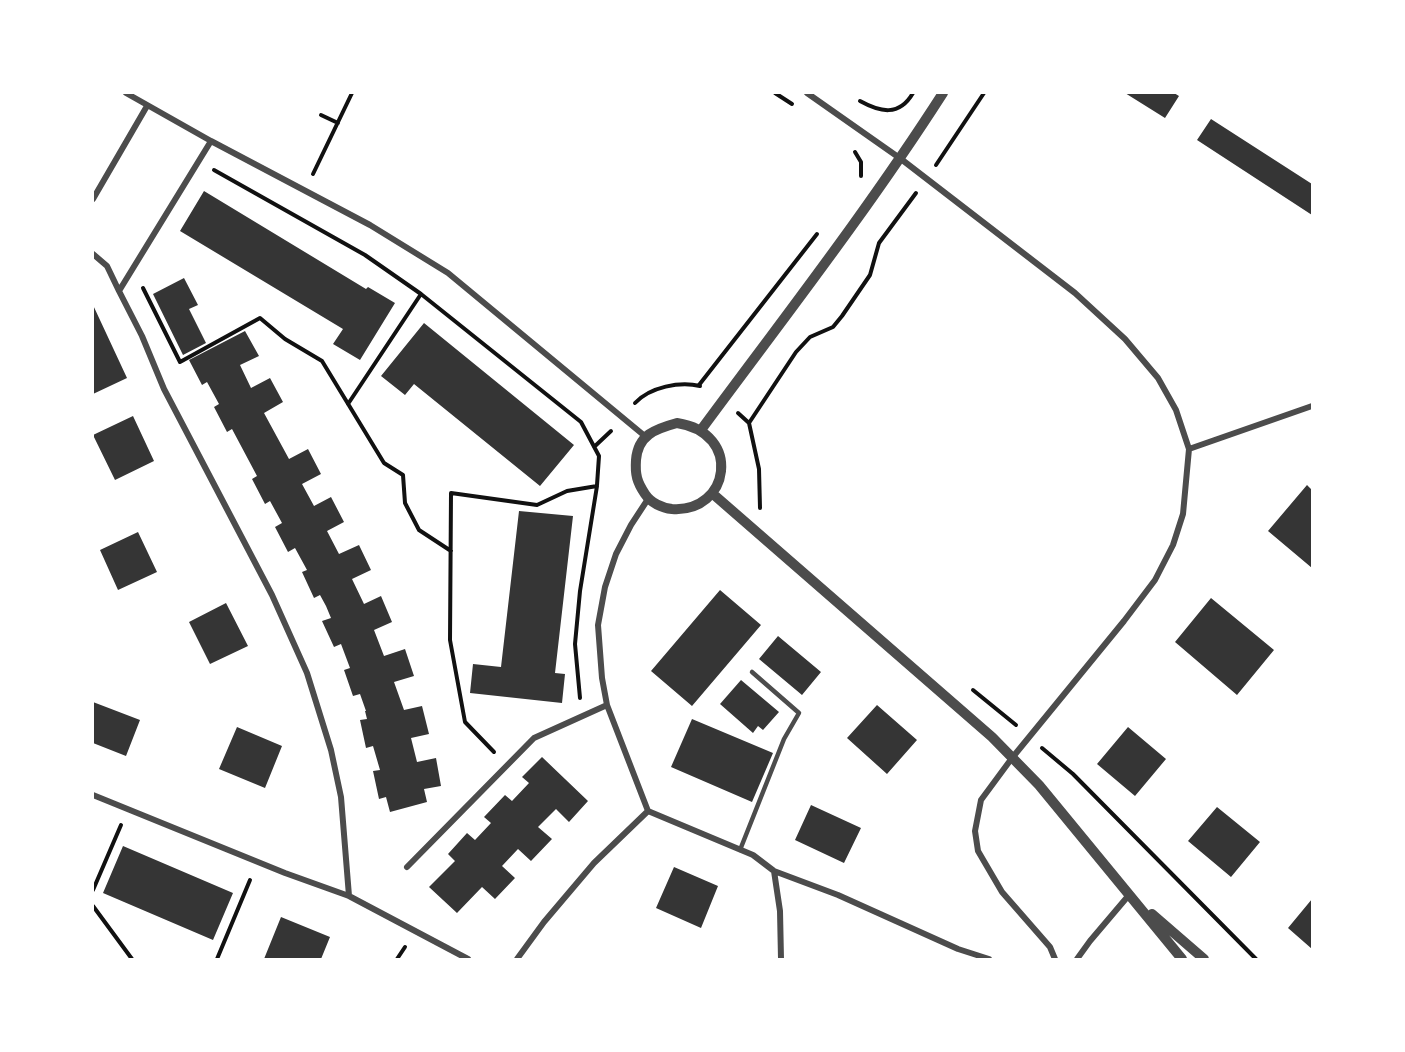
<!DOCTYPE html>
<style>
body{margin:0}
#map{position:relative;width:1405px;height:1052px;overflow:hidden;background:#fff;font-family:"Fira Sans",sans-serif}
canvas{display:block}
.frame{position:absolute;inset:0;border:94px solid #fff;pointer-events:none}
</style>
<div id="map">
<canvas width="1405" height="1052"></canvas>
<div class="frame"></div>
</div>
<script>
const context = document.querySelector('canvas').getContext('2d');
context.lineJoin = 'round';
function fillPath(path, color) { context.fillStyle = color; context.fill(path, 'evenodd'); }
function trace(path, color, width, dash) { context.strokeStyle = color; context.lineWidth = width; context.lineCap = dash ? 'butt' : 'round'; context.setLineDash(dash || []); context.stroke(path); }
fillPath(new Path2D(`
 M 1125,93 L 1174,93 L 1179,96 L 1165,118 Z
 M 1211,119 L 1312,184 L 1312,215 L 1197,140 Z
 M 204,191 L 366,289 L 368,287 L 395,303 L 360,360 L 333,344 L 343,329 L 180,231 Z
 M 184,278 L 198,305 L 189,309 L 206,343 L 183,355 L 153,294 Z
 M 93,305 L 127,378 L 93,394 Z
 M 424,323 L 574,445 L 540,486 L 414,384 L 405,395 L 381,376 Z
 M 245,331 L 259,356 L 240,365 L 251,388 L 270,378 L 283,402 L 264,413 L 289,459 L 308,449 L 321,474 L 302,484 L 314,506 L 331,497 L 344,522 L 327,531 L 339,554 L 359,545 L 371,570 L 352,579 L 364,604 L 381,596 L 392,622 L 374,630 L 384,656 L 405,649 L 414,676 L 394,682 L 404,710 L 422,706 L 429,734 L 411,738 L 417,762 L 436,758 L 441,786 L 424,789 L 427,802 L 390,812 L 386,797 L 379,799 L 373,771 L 380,770 L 373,746 L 366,748 L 360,720 L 367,719 L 365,711 L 366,711 L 360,694 L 353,696 L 344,670 L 350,668 L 341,644 L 334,647 L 322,621 L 331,618 L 326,606 L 320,595 L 314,598 L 302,572 L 307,570 L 295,548 L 288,552 L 275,527 L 282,523 L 270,501 L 265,504 L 252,479 L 257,476 L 232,429 L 227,432 L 214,407 L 219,404 L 207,382 L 202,385 L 189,360 Z
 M 133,416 L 154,461 L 115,480 L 93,435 Z
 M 1307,485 L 1312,490 L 1312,568 L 1268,531 Z
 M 519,511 L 573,516 L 555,673 L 565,674 L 562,703 L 470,693 L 473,664 L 501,667 Z
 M 138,532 L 157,572 L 118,590 L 100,550 Z
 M 720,590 L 761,625 L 692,706 L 651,671 Z
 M 1211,598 L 1274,650 L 1237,695 L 1175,642 Z
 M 226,603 L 248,646 L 210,664 L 189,622 Z
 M 778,636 L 821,672 L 802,695 L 759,659 Z
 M 741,680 L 779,712 L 763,730 L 758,726 L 753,733 L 720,704 Z
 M 93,702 L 140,720 L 126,756 L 93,743 Z
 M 877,705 L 917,740 L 887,774 L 847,738 Z
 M 692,719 L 773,753 L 752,802 L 671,767 Z
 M 237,727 L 282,746 L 265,788 L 219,769 Z
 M 1128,727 L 1166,759 L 1135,796 L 1097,764 Z
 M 542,757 L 588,801 L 569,822 L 556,809 L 538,827 L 552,839 L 531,861 L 518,849 L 502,866 L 515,878 L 495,899 L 482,887 L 457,913 L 429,887 L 455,861 L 448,854 L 467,833 L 475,840 L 491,823 L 484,817 L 505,795 L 512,801 L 529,783 L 522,777 Z
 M 811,805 L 861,828 L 844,863 L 795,840 Z
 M 1217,807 L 1260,842 L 1231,877 L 1188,841 Z
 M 123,846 L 233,893 L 213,940 L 103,893 Z
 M 674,867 L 718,886 L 701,928 L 656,908 Z
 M 1312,899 L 1312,949 L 1288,928 Z
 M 281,917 L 330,937 L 321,959 L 264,959 Z`), '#353535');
trace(new Path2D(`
 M 775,93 L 792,104
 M 860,101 C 880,112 899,117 913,93
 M 321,115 L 338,123
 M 855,152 L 861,162 L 861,176
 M 936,165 L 984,93
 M 214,170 L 365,255 L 421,294
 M 313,174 L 352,93
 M 143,288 L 180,362 L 260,318 L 285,339 L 322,361 L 384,463 L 403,475 L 405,503 L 419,530 L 451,551
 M 699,385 L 817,234
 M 635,403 C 650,387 680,381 700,386
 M 348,404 L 421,294 L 581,422 L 599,456 L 597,485
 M 738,413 L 749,423
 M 594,447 L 611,431
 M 760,508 L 759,469 L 749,423 L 796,352 L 810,337 L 833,327 L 842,316 L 870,275 L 879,243 L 916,193
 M 973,690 L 1016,725
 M 1042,748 L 1073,774 L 1256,959
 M 494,752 L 465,722 L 450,640 L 451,493 L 537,505 L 567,491 L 597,486 L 580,591 L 575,644 L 580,698
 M 93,890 L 121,825
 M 93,906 L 132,959
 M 217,959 L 250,880
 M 397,959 L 405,947`), '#111', 4);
trace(new Path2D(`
 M 740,850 L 784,739 L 799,713 L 752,672`), '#4c4c4c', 4.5);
trace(new Path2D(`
 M 126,93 L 211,141 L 370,225 L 448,273 L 646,437
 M 807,93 L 901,159 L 1075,293 L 1125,339 L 1158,378 L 1176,410 L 1189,449 L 1183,514 L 1173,545 L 1155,580 L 1124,621 L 1012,758 L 981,800 L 975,831 L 978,851 L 1002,892 L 1050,947 L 1055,959
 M 93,199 L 147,106
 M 93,254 L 107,266 L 119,291 L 211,141
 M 119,291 L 142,336 L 164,389 L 272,595 L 307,673 L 331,750 L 341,797 L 349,896
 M 1189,449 L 1312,406
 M 648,499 L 631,525 L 616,554 L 605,587 L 598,625 L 602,678 L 607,705 L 648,811
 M 93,795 L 285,873 L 349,896 L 468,959
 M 648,811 L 753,855 L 774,871 L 838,895 L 958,949 L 989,959
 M 407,867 L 534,738 L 607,705
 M 774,871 L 780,911 L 781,959
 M 517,959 L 544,922 L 594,863 L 648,811
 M 1077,959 L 1090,941 L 1129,895`), '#4c4c4c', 6);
trace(new Path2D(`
 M 677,423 C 743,433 730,513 672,509 C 662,508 651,503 645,494 C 637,482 635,475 636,460 C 638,435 655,429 677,423 Z
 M 701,430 C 783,319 868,210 943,93
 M 713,494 L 992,737 L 1039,785 L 1182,959
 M 1152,914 L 1204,959`), '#4c4c4c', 10);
</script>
